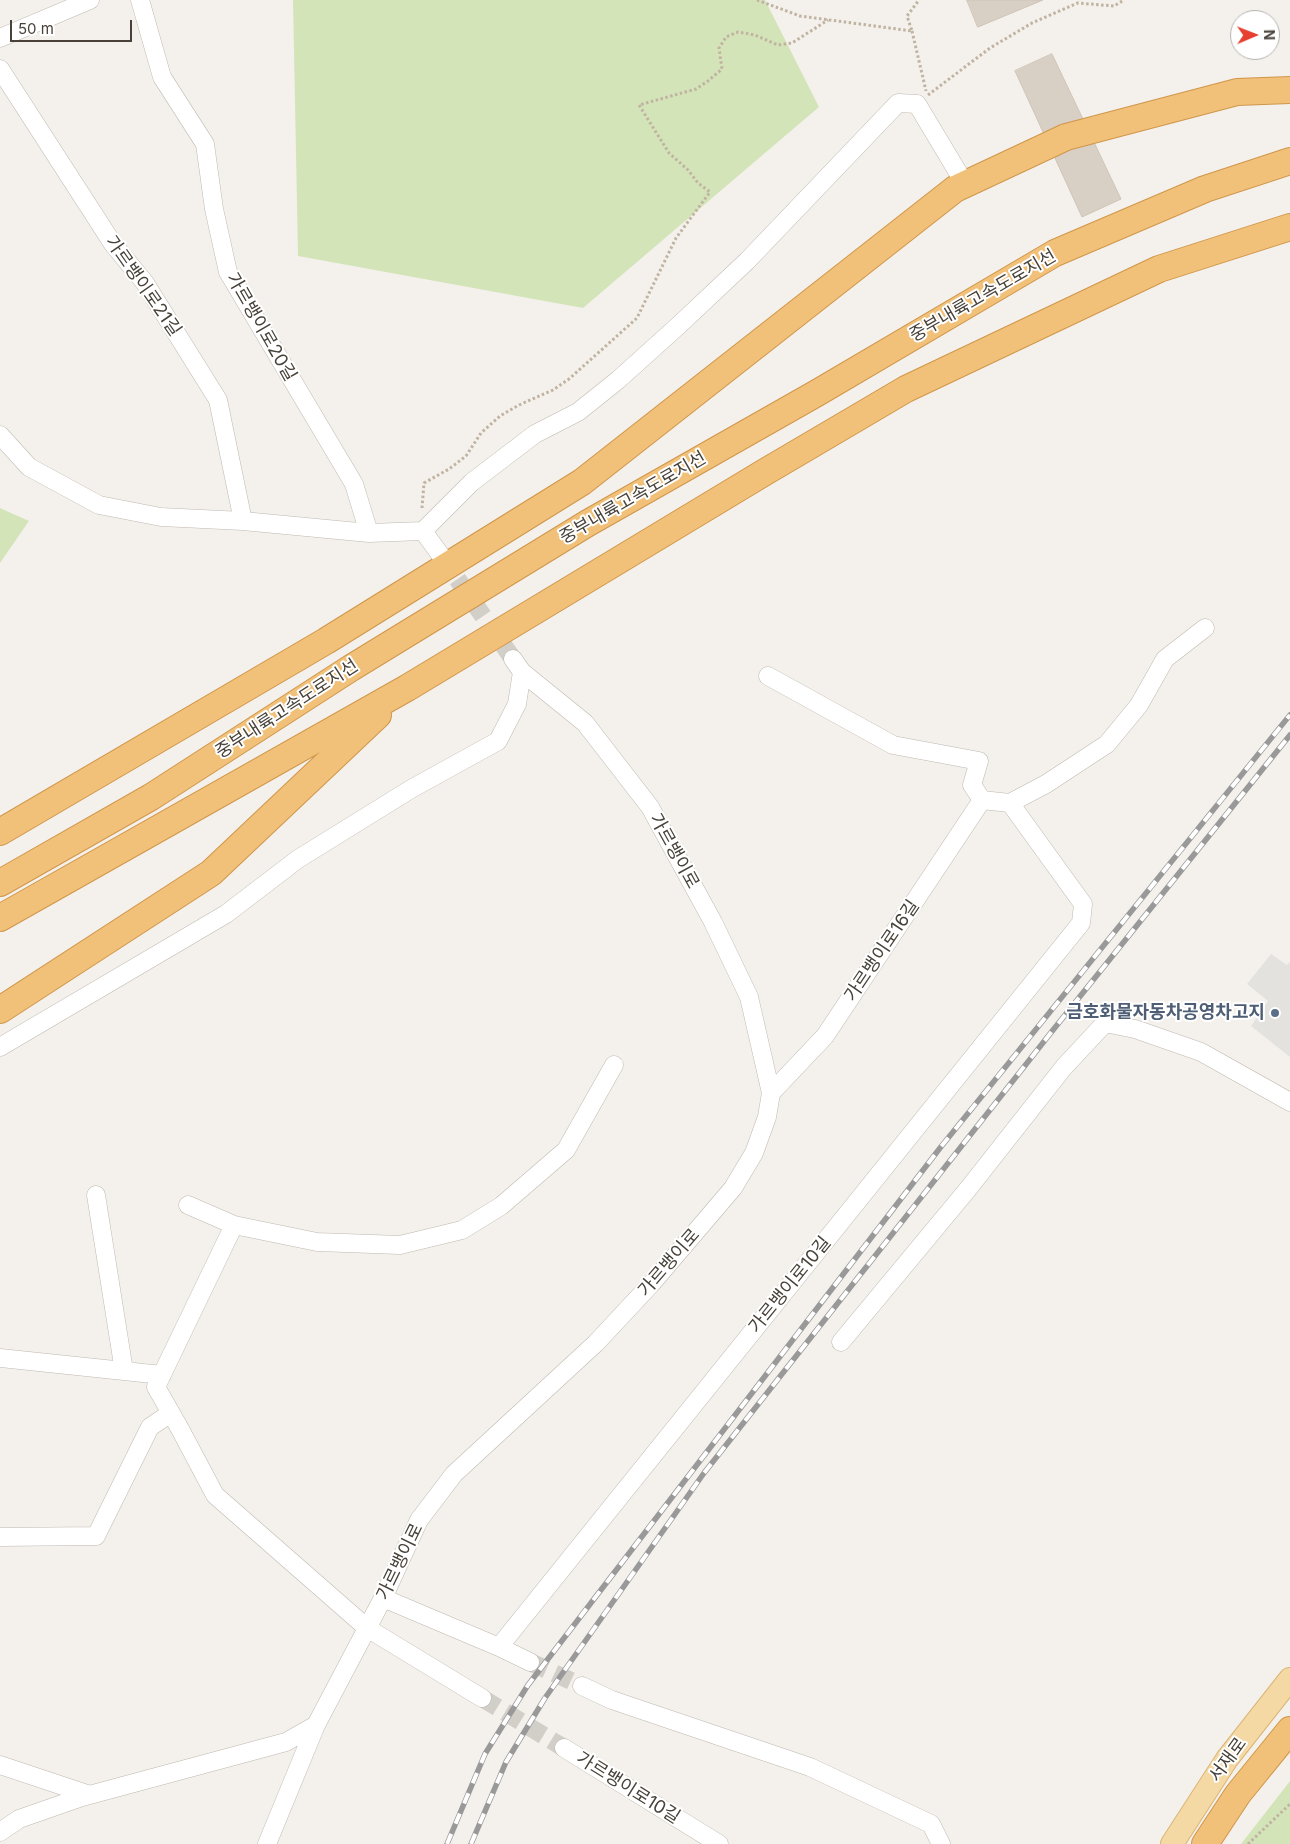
<!DOCTYPE html>
<meta charset="utf-8">
<style>
body{margin:0}
#map{position:relative;width:1290px;height:1844px;overflow:hidden;background:#f4f1ec;font-family:Inter,sans-serif}
canvas{display:block}
.north{position:absolute;left:1230px;top:10px;width:50px;height:50px;box-sizing:border-box;background:#fff;border:1px solid #b6b3b0;border-radius:50%;rotate:89deg;font-size:14px;font-weight:700;line-height:20px;text-align:center;color:#48423a}
.north::after{content:'';display:block;margin:auto;width:18px;height:22px;background:#e74031;clip-path:polygon(50% 0,100% 100%,50% 72%,0 100%)}
.scale{position:absolute;left:10px;top:20px;width:122px;height:22px;box-sizing:border-box;border:2px solid #48423a;border-top:0;padding-left:6px;font-size:15px;line-height:18px;white-space:nowrap;color:#48423a;-webkit-text-stroke:4px #fff;paint-order:stroke}
</style>
<div id="map">
<canvas width="1290" height="1844"></canvas>
<div class="north">N</div>
<div class="scale">50 m</div>
</div>
<script>
const context = document.querySelector('canvas').getContext('2d');
context.lineJoin = 'round';
function fillPath(path, color) { context.fillStyle = color; context.fill(path, 'evenodd'); }
function trace(path, color, width, dash) { context.strokeStyle = color; context.lineWidth = width; context.lineCap = dash ? 'butt' : 'round'; context.setLineDash(dash || []); context.stroke(path); }
function drawText(font, color, halo, rows, align = 'center') {
  context.font = font + ' Inter,"Noto Sans KR",sans-serif'; context.lineWidth = 4; context.setLineDash([]); context.textBaseline = 'middle'; context.strokeStyle = halo; context.fillStyle = color; for (const [text, x, y, turn = 0] of rows) {
    context.save(); context.translate(x, y); context.rotate((+turn || 0) * Math.PI / 180); context.textAlign = isNaN(turn) ? turn : align; if (halo) context.strokeText(text, 0, 0); context.fillText(text, 0, 0); context.restore();
  }
}
fillPath(new Path2D(`
 M 293,0 L 765,0 L 819,107 L 583,308 L 298,256 Z
 M 0,508 L 29,521 L 0,563 Z
 M 1290,1781 L 1290,1844 L 1241,1844 Z`), '#d4e4b9');
fillPath(new Path2D(`
 M 1271,954 L 1287,965 L 1290,962 L 1290,1057 L 1251,1026 L 1268,1001 L 1247,984 Z`), '#e4e2df');
const building = new Path2D(`
 M 967,0 L 1043,0 L 978,27 Z
 M 1052,54 L 1121,199 L 1082,217 L 1015,71 Z`);
fillPath(building, '#d8cfc5');
trace(building, '#cfc4b6', 1);
trace(new Path2D(`
 M 442,557 L 513,659
 M 530,1662 L 582,1686
 M 482,1698 L 564,1748`), '#d2cec8', 18, [18, 9]);
const minor = new Path2D(`
 M 140,0 L 162,77 L 205,144 L 214,209 L 228,272 L 354,484 L 369,533
 M 0,38 L 90,0
 M 0,69 L 113,244 L 145,283 L 218,400 L 243,521
 M 0,435 L 29,467 L 99,505 L 161,517 L 243,521 L 369,533 L 423,531 L 472,482 L 535,434 L 578,412 L 618,380 L 679,325 L 747,261 L 898,103 L 917,104 L 965,184
 M 423,531 L 442,557
 M 768,676 L 893,745 L 979,761 L 972,785 L 982,800
 M 1010,803 L 1046,784 L 1107,744 L 1139,705 L 1165,659 L 1205,628
 M 0,1047 L 226,914 L 298,859 L 411,789 L 498,741 L 517,704 L 522,672
 M 96,1195 L 124,1371
 M 188,1205 L 234,1225 L 317,1242 L 400,1245 L 462,1230 L 501,1206 L 566,1150 L 614,1065
 M 234,1225 L 156,1387 L 180,1429 L 215,1495 L 367,1628 L 482,1698
 M 841,1342 L 968,1189 L 1064,1067 L 1105,1023 L 1135,1029 L 1201,1052 L 1290,1102
 M 0,1358 L 162,1375
 M 0,1537 L 96,1536 L 150,1427 L 171,1413
 M 383,1598 L 499,1647 L 530,1662
 M 499,1647 L 1081,923 L 1083,904 L 1010,803 L 982,800 L 825,1036 L 771,1093
 M 582,1686 L 612,1700 L 810,1767 L 931,1824 L 941,1844
 M 564,1748 L 719,1844
 M 0,1765 L 90,1795
 M 0,1832 L 19,1819 L 82,1797 L 286,1742 L 316,1725
 M 267,1844 L 316,1725 L 383,1598 L 419,1520 L 454,1474 L 596,1343 L 652,1283 L 733,1188 L 754,1153 L 767,1117 L 771,1093 L 749,997 L 713,922 L 650,807 L 585,723 L 522,672 L 513,659`);
const major = new Path2D(`
 M 1172,1844 L 1227,1759 L 1290,1679`);
const highway = new Path2D(`
 M 0,832 L 326,641 L 582,482 L 955,189 L 1066,137 L 1237,92 L 1290,90
 M 0,883 L 151,797 L 351,668 L 588,523 L 817,393 L 1055,253 L 1205,189 L 1290,161
 M 0,918 L 407,688 L 765,472 L 906,389 L 1159,269 L 1290,227
 M 0,1010 L 211,873 L 378,715
 M 1205,1844 L 1238,1794 L 1290,1730`);
trace(minor, '#bfb8af', 19);
trace(major, '#dab474', 24);
trace(highway, '#d0964a', 28);
trace(new Path2D(`
 M 757,0 L 800,16 L 912,31 L 907,16 L 919,0
 M 912,31 L 926,91
 M 928,95 L 990,48 L 1032,23 L 1078,3 L 1114,6 L 1124,0
 M 422,508 L 424,483 L 449,469 L 466,456 L 481,433 L 500,416 L 519,405 L 553,390 L 569,379 L 637,318 L 676,238 L 710,192 L 698,183 L 688,170 L 669,153 L 639,105 L 696,89 L 708,81 L 722,69 L 719,48 L 726,37 L 738,32 L 755,35 L 778,45 L 792,43 L 828,20
 M 1248,1844 L 1290,1804`), '#c0b3a1', 3, [2.5, 2.5]);
trace(minor, '#fff', 18);
trace(major, '#f5d9a4', 22);
trace(highway, '#f1c17a', 26);
const rail = new Path2D(`
 M 447,1844 L 485,1754 L 528,1685 L 940,1148 L 1290,715
 M 471,1844 L 506,1762 L 545,1698 L 704,1473 L 1053,1030 L 1290,735`);
trace(rail, '#999', 5.5);
trace(rail, '#fff', 4, [11]);
for (const [x, y, r, color] of [
 [1275,1013,5,"#5c6f8a"]
]) { const dot = new Path2D(); dot.arc(x, y, r, 0, 2 * Math.PI); context.fillStyle = color; context.fill(dot); trace(dot, '#fff', 2); }
drawText('18px', '#48423a', '#fff', [
 ["가르뱅이로21길",143,286,55],
 ["중부내륙고속도로지선",983,296,-30],
 ["가르뱅이로20길",261,327,60],
 ["중부내륙고속도로지선",633,498,-30],
 ["중부내륙고속도로지선",287,709,-33],
 ["가르뱅이로",674,851,61],
 ["가르뱅이로16길",882,951,-56],
 ["가르뱅이로",669,1263,-49],
 ["가르뱅이로10길",790,1285,-51],
 ["가르뱅이로",400,1562,-64],
 ["서재로",1228,1760,-54],
 ["가르뱅이로10길",628,1788,32]
]);
drawText('bold 18px', '#4e5e75', '#fff', [
 ["금호화물자동차공영차고지",1265,1013]
], 'right');
</script>
